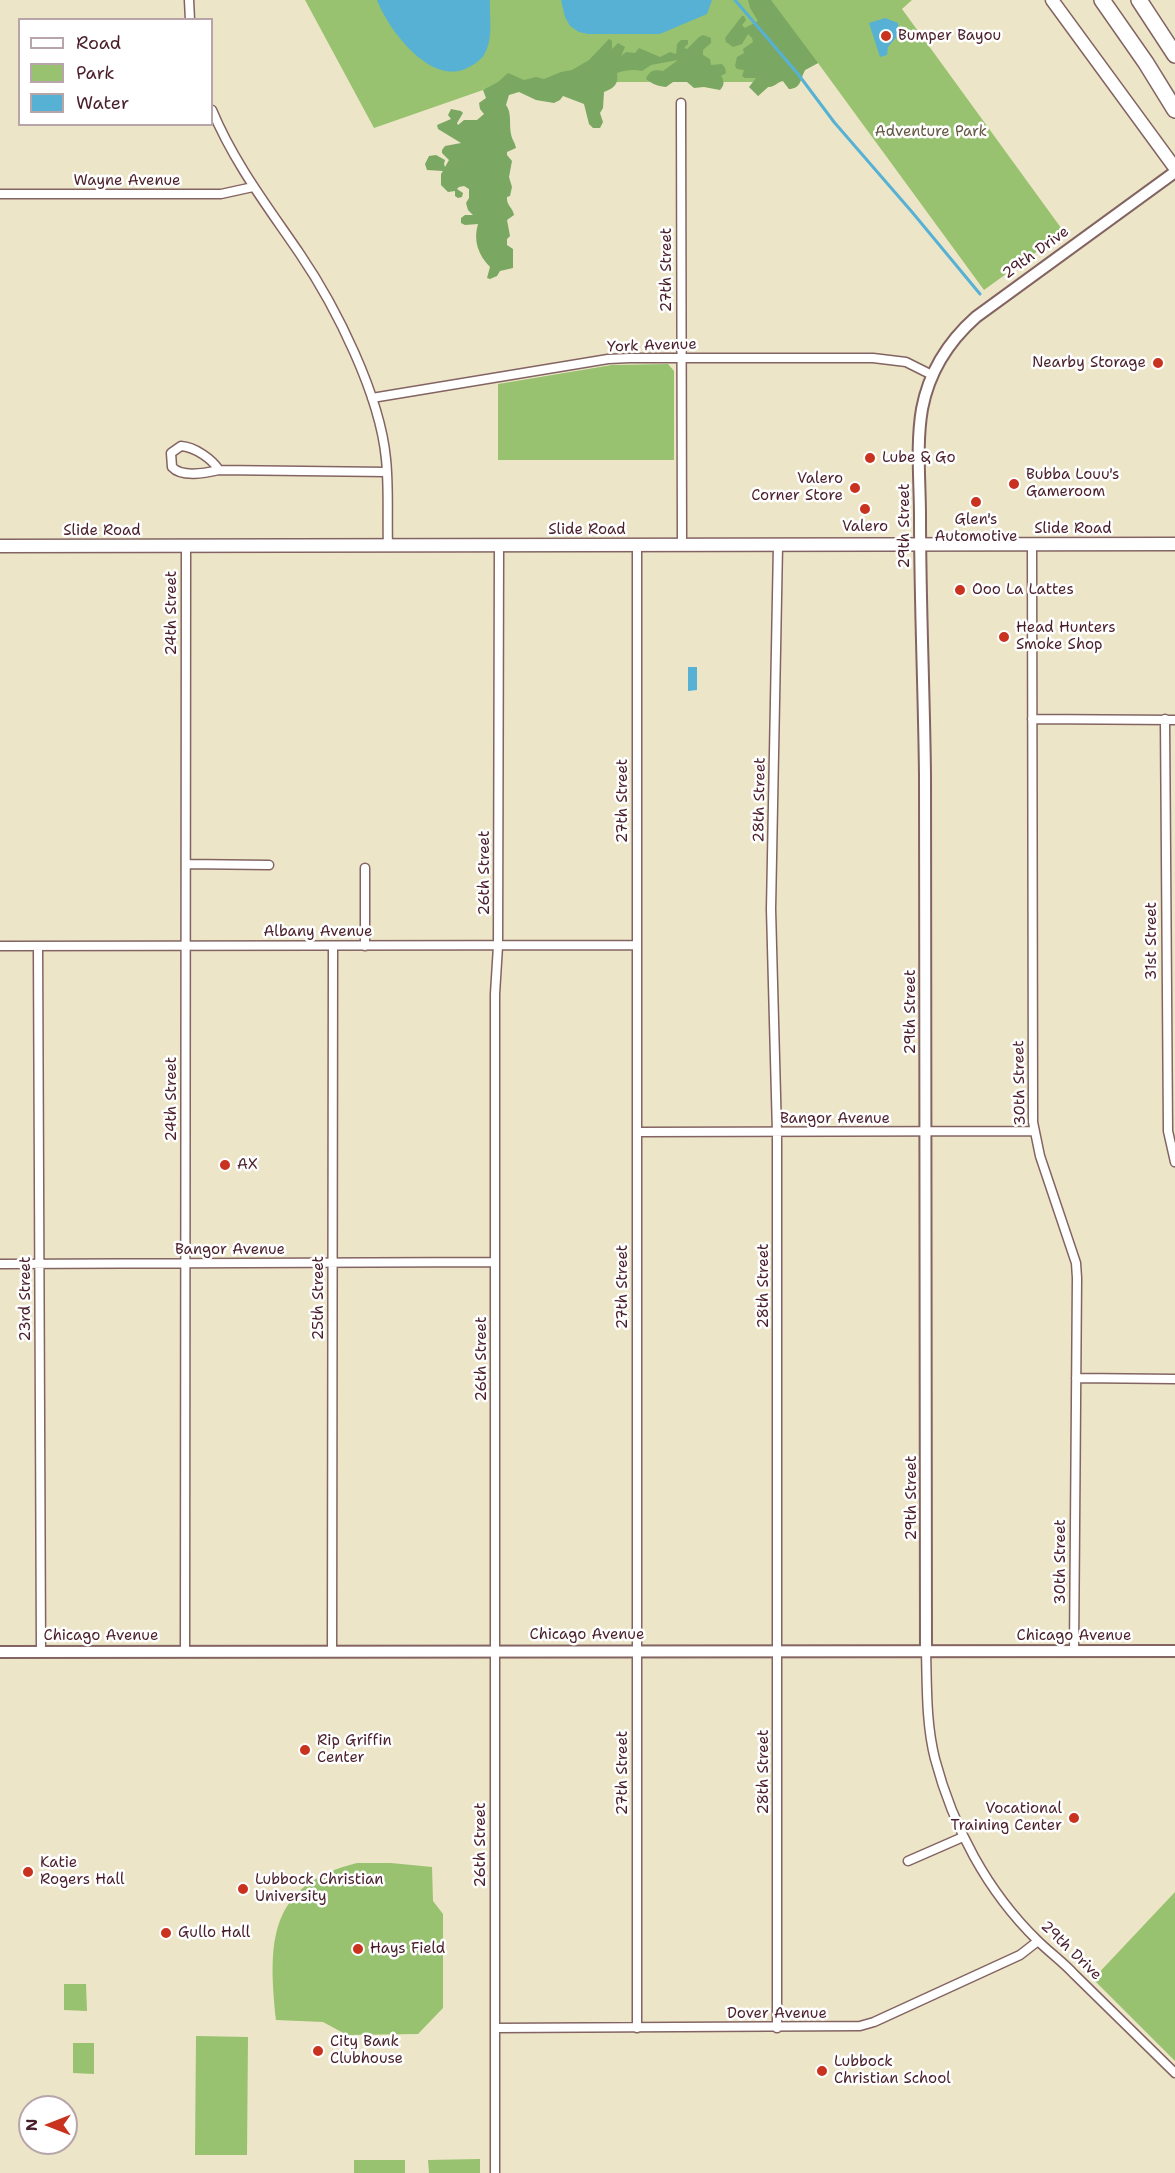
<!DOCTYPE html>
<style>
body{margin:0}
#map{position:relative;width:1175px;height:2173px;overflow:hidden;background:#ede5c7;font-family:"Shantell Sans",sans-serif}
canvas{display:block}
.legend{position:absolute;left:18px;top:18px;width:195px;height:108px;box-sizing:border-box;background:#fff;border:2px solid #b7a5aa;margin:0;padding:8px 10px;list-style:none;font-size:18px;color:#4a1f2b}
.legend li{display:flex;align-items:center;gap:12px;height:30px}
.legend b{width:30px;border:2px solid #b7a5aa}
.north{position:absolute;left:18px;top:2095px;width:60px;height:60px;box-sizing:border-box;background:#fff;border:2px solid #b7a5aa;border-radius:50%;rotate:270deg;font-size:16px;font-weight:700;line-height:24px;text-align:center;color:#4a1f2b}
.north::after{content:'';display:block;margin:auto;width:21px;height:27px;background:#c8321e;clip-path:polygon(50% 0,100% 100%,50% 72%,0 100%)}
</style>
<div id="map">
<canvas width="1175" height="2173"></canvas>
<ul class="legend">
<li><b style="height:8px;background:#fff"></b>Road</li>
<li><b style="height:16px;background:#98c26f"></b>Park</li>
<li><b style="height:16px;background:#56b1d4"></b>Water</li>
</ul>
<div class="north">N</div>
</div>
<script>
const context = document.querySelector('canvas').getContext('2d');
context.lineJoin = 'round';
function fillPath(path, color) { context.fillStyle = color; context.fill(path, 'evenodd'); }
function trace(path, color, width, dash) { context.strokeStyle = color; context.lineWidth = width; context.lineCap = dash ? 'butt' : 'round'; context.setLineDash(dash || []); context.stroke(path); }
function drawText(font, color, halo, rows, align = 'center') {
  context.font = font + ' "Shantell Sans",sans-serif'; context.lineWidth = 5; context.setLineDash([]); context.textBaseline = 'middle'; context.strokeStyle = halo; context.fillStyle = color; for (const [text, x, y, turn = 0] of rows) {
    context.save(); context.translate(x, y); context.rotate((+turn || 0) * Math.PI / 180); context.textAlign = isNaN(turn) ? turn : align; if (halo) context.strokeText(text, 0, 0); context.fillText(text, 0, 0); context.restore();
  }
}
fillPath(new Path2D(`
 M 305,0 L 912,0 L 902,9 L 1064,232 L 984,290 L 818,63 L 805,70 C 800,79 801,88 789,89 L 783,81 C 777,82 775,87 768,87 L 758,96 L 758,82 L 506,82 L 374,128 Z
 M 668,364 L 674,371 L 674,460 L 498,460 L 498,384 L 612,365 Z
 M 357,1863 L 391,1863 L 432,1867 L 433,1901 L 443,1914 L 443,2008 L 418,2034 L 347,2035 L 323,2022 L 276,2020 C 268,1942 268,1885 357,1863 Z
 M 1175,1892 L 1175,2061 L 1093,1979 Z
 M 64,1984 L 86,1984 L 87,2011 L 64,2010 Z
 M 196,2036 L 248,2037 L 247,2155 L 195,2155 Z
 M 73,2043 L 94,2043 L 94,2074 L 73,2073 Z
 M 480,2159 L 480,2173 L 429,2173 L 428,2160 Z
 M 354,2160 L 405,2160 L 405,2173 L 354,2173 Z`), '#98c26f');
fillPath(new Path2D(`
 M 748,0 L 771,0 L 818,63 L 805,70 C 800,79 802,88 789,89 L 783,81 C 777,82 775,87 768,87 L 758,96 L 749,87 L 756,78 L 745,78 L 742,76 L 744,70 L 737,69 L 735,66 L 737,57 L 744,53 L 743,49 L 753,42 L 752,38 L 748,34 L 742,44 L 733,47 L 726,42 L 725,38 L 742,16 L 744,16 L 746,20 L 742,25 L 745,28 L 758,21 L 750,8 Z
 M 703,35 L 711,38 L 711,43 L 703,50 L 703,55 L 710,59 L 711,65 L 722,64 L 725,68 L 726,73 L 721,76 C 725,81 724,86 720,90 L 704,87 L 694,88 L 687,82 L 673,82 L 666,87 C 656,86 653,84 646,79 C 649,70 655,69 663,71 L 678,60 L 651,65 L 642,71 C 634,69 625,70 617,73 C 619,84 614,88 604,92 L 603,108 L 600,113 L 603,122 L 600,128 L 593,128 L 589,124 L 584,104 L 563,96 L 560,100 L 554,103 L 536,100 L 519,92 L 509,95 L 506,105 C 512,112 509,125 511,134 C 512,140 515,142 516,148 L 507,152 L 507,155 L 512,161 L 509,177 L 512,187 L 510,196 L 507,197 C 506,205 513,208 514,215 L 507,220 L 510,236 L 507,239 L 507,245 L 513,249 L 513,268 L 500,271 L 497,276 L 490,279 L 487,278 L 490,267 C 478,255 473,240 478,224 L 465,225 L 461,223 L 461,218 L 465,215 L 473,215 L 468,210 L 466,203 L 469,198 L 469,189 L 464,186 L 459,187 L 457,189 L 463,193 L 462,197 L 458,198 L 455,196 L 455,191 L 448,192 L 441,185 L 441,174 L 443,171 L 427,170 L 425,164 L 429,156 L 436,155 L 445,160 L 444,164 L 445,167 L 449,160 L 442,153 L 442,150 L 445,146 L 461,143 L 438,129 L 437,125 L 451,119 L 448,115 L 451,109 L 461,111 L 463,113 L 457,123 L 458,125 L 464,120 L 477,120 L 484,114 L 480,109 L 479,103 L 486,98 L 483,90 L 498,82 L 508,73 L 524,80 L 536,77 L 544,79 L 561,72 L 572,70 L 589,60 L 609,39 L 612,41 L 612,49 L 618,43 L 625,47 L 621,56 L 626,52 L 635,53 L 639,48 L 660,57 L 670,52 L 676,54 L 677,44 L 681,40 L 688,40 L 688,44 L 684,48 L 687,49 L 699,37 Z`), '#7aa862');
fillPath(new Path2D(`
 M 377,0 L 490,0 C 489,18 494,38 484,55 C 480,61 472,66 465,69 C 429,84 388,29 377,0 Z
 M 561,0 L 712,0 L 707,14 L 660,34 L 588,34 L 579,32 L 570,26 L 565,17 Z
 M 885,18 L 898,23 L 899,34 L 888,47 L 887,55 L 880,57 L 869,23 Z
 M 688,667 L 697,667 L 697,690 L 688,691 Z`), '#56b1d4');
trace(new Path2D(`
 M 735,0 L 798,74 L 834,122 L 912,212 L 980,294`), '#56b1d4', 3);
const minor = new Path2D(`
 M 189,0 L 190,20
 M 681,103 L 682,545
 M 212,110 C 234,163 268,207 300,254 C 336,307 380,395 386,459 C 389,488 387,517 388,546
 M 0,194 L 221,194 L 253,187
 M 372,398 L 608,359 L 630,358 L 873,358 L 906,362 L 932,375
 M 219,470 C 212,459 195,447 181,446 L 171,453 L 172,467 C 182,478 206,473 219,470 L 387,472
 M 1032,544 L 1033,1122 L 1040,1156 L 1076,1263 L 1077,1278 L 1074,1651
 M 637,545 L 637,2028
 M 1032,719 L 1175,720
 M 1165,719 L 1168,1131 L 1175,1162
 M 186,864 L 269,865
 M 365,868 L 365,946
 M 0,946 L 636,945
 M 38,946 L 41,1651
 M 637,1132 L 1034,1131
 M 0,1264 L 495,1262
 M 1076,1378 L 1175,1379
 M 926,1650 C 927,1686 926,1724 935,1759 C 953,1827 987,1891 1037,1940 C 1049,1952 1063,1962 1074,1974 C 1108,2007 1141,2040 1175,2073
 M 185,1651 L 186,546
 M 332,1651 L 333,946
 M 908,1861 L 963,1837
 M 495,2028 L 860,2026 L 874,2022 L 1020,1955 L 1038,1941
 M 777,2028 L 777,1133 L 771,909 L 778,545
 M 495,2173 L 495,994 L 498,946 L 499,546`);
const tertiary = new Path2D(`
 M 926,1650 C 928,1359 926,1067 925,775 C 924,689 920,603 920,517 C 920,482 916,444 922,409 C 929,372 949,341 976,317 L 1175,172
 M 0,1652 L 1175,1651`);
const secondary = new Path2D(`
 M 1052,0 L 1175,168
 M 0,546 L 1175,544`);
const motorway = new Path2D(`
 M 1102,0 L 1146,63 L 1175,110
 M 1139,0 L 1175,55`);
trace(minor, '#836462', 11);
trace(tertiary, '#836462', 14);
trace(secondary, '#836462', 15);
trace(motorway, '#836462', 18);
trace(minor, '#fff', 8);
trace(tertiary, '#fff', 10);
trace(secondary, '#fff', 12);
trace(motorway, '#fff', 15);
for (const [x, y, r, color] of [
 [886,36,6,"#c8321e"],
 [1158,363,6,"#c8321e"],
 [870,458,6,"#c8321e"],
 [1014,484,6,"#c8321e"],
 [855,488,6,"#c8321e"],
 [976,502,6,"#c8321e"],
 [865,509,6,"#c8321e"],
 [960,590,6,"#c8321e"],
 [1004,637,6,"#c8321e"],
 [225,1165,6,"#c8321e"],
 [305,1750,6,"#c8321e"],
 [1074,1818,6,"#c8321e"],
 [28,1872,6,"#c8321e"],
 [243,1889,6,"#c8321e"],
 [166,1933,6,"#c8321e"],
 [358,1949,6,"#c8321e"],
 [318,2051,6,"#c8321e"],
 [822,2071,6,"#c8321e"]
]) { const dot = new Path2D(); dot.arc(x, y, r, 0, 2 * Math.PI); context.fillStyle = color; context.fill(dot); trace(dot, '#fff', 2); }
drawText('15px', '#4a1f2b', '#fff', [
 ["Bumper Bayou",898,36],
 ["Nearby Storage",1146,363,"right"],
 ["Lube & Go",882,458],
 ["Bubba Louu's",1026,475],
 ["Gameroom",1026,492],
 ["Valero",843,479,"right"],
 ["Corner Store",843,496,"right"],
 ["Glen's",976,520,"center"],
 ["Automotive",976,537,"center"],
 ["Valero",865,527,"center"],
 ["Ooo La Lattes",972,590],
 ["Head Hunters",1016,628],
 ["Smoke Shop",1016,645],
 ["AX",237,1165],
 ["Rip Griffin",317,1741],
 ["Center",317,1758],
 ["Vocational",1062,1809,"right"],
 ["Training Center",1062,1826,"right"],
 ["Katie",40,1863],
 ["Rogers Hall",40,1880],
 ["Lubbock Christian",255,1880],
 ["University",255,1897],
 ["Gullo Hall",178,1933],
 ["Hays Field",370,1949],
 ["City Bank",330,2042],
 ["Clubhouse",330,2059],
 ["Lubbock",834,2062],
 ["Christian School",834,2079]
], 'left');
drawText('15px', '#655843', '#fff', [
 ["Adventure Park",931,132]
]);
drawText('15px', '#4a1f2b', '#fff', [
 ["Wayne Avenue",127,181],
 ["29th Drive",1036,253,-36],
 ["27th Street",667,270,-90],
 ["York Avenue",652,346,-2],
 ["29th Street",905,526,-90],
 ["Slide Road",1073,529],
 ["Slide Road",587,530],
 ["Slide Road",102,531],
 ["24th Street",172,613,-90],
 ["28th Street",760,800,-89],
 ["27th Street",623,801,-90],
 ["26th Street",485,873,-90],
 ["Albany Avenue",318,932],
 ["31st Street",1152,941,-90],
 ["29th Street",911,1012,-90],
 ["30th Street",1020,1083,-91],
 ["24th Street",172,1099,-90],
 ["Bangor Avenue",835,1119],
 ["Bangor Avenue",230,1250],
 ["28th Street",764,1286,-90],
 ["27th Street",623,1287,-90],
 ["25th Street",319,1298,-90],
 ["23rd Street",26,1299,-90],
 ["26th Street",482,1359,-90],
 ["29th Street",912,1498,-90],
 ["30th Street",1061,1562,-90],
 ["Chicago Avenue",587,1635],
 ["Chicago Avenue",101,1636],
 ["Chicago Avenue",1074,1636],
 ["28th Street",764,1772,-90],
 ["27th Street",623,1773,-90],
 ["26th Street",481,1845,-90],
 ["29th Drive",1071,1951,44],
 ["Dover Avenue",777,2014]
]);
</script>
